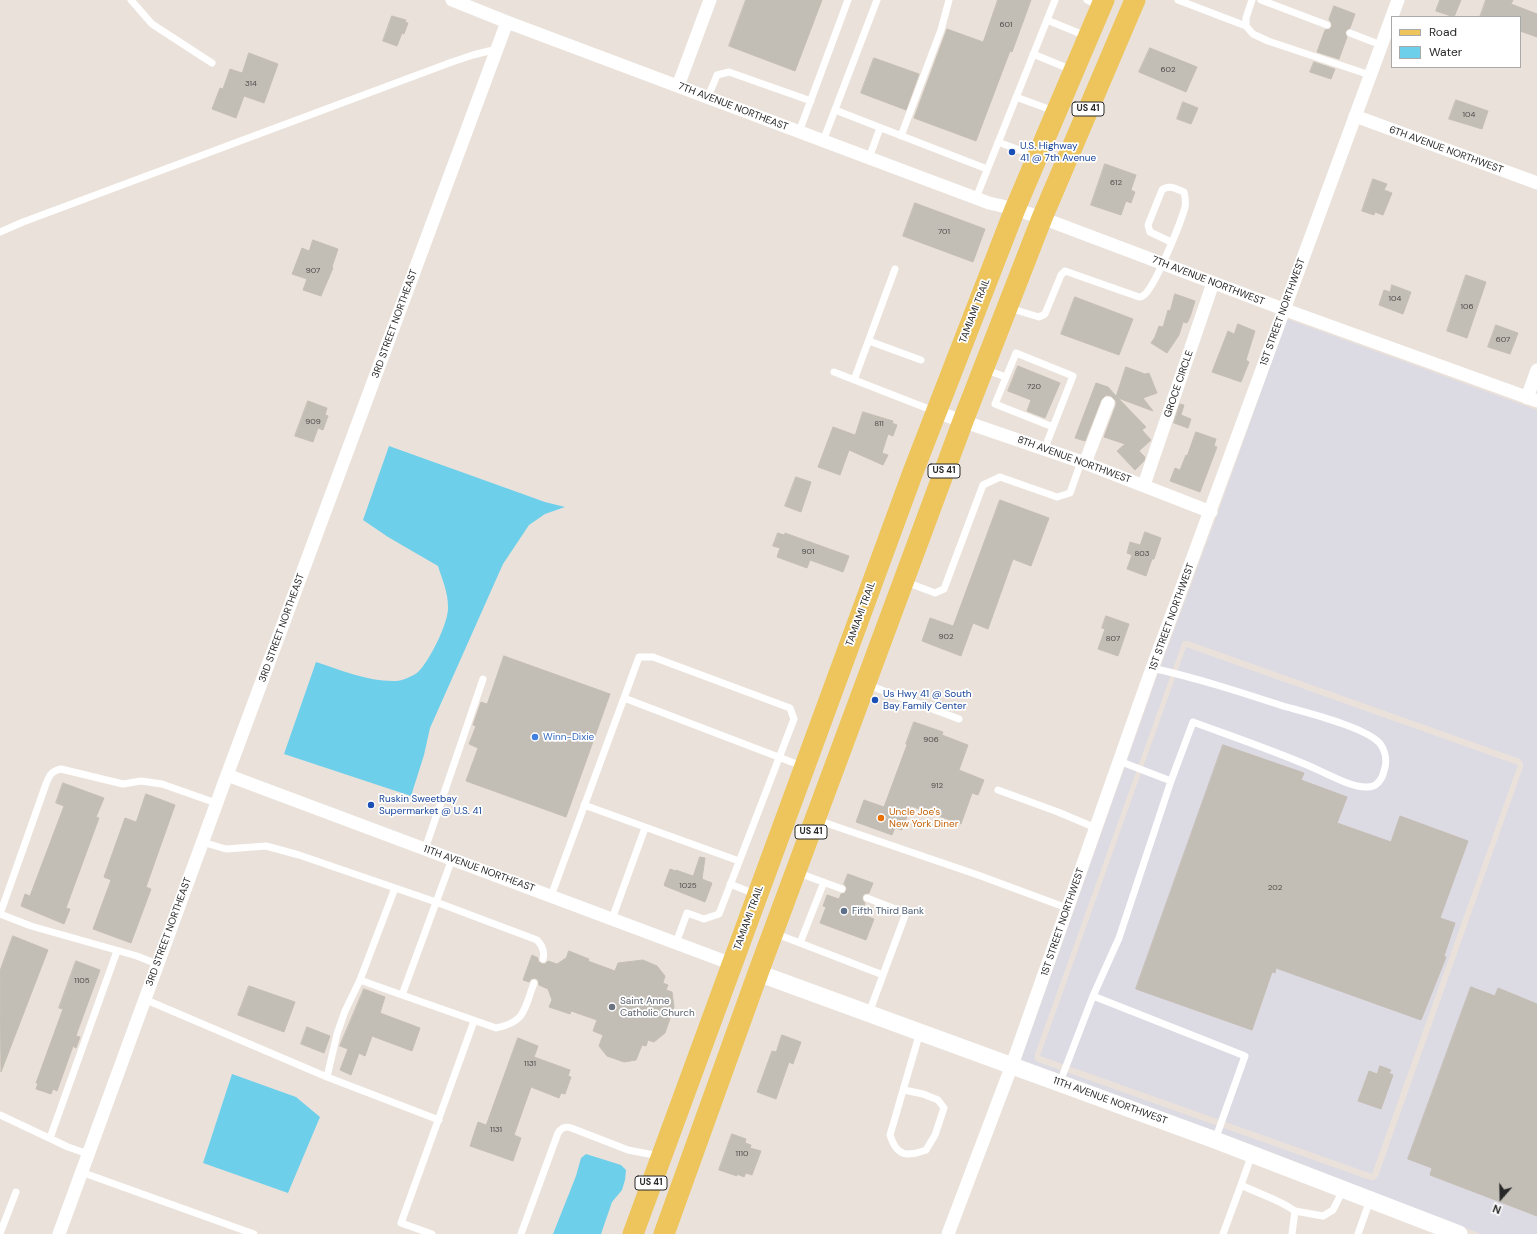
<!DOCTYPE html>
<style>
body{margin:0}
#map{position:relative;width:1537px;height:1234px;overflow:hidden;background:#eae2da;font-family:"DM Sans",sans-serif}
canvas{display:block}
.legend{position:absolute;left:1391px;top:16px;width:130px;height:52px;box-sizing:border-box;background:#fff;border:1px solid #a9a9a9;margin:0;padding:5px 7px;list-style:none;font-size:12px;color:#282828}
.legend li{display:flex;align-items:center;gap:8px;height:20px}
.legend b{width:20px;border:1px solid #a9a9a9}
.north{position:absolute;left:1481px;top:1178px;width:40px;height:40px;-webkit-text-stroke:3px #fff;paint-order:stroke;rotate:200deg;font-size:11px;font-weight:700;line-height:16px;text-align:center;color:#282828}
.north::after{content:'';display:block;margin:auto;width:14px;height:18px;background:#282828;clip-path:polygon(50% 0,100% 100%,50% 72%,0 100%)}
</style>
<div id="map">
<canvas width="1537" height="1234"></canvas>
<ul class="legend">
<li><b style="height:5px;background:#edc55c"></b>Road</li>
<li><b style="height:11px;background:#6ecfeb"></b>Water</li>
</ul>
<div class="north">N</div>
</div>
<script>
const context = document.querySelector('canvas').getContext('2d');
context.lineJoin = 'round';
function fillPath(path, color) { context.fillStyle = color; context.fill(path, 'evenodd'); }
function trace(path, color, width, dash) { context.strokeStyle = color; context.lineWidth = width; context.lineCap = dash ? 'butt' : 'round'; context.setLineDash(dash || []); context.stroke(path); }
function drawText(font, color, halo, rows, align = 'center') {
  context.font = font + ' "DM Sans",sans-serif'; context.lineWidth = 3.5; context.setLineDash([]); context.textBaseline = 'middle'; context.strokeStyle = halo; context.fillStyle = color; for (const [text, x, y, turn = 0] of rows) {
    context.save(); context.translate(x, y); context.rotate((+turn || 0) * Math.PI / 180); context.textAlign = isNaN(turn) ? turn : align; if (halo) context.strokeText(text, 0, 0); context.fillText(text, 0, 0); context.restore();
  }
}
fillPath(new Path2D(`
 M 1287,319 L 1537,410 L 1537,1234 L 1481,1234 L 1255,1146 L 1021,1060 L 1157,676 L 1220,507 ZM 1183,641 L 1188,641 L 1520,759 L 1523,763 L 1523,767 L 1378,1176 L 1374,1180 L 1370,1180 L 1038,1062 L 1035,1060 L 1035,1054 Z
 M 1186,647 L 1518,765 L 1372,1174 L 1040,1056 Z`), '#dcdae3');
fillPath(new Path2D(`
 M 389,446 L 545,502 L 565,507 L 545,514 L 529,525 L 503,564 L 430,728 L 424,755 L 411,796 L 284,754 L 316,662 C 341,670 369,682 396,681 C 401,681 414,676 418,672 C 429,662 449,622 448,607 C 448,592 442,579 438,566 L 388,537 L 363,520 Z
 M 232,1074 L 296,1097 L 320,1117 L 288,1193 L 203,1163 Z
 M 586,1154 L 621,1165 L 626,1170 L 625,1180 L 622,1190 L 612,1202 L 601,1234 L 553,1234 L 576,1176 L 581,1158 Z`), '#6ecfeb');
const building = new Path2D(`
 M 746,0 L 822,0 L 795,71 L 729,46 Z
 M 998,0 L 1031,0 L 1012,52 L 1010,51 L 976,141 L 914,118 L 947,29 L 983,42 Z
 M 1440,0 L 1461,0 L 1454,17 L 1436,11 Z
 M 1486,0 L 1513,0 L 1511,4 L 1537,14 L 1537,37 L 1520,31 L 1520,17 L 1480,17 Z
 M 1334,6 L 1355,14 L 1350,28 L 1345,32 L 1347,37 L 1339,59 L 1317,52 L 1325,30 L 1330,29 L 1332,26 L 1331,22 L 1329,20 Z
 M 392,16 L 406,20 L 405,22 L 408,23 L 404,34 L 402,33 L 397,46 L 383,41 Z
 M 1150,48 L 1197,67 L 1186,92 L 1139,72 Z
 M 249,53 L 278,64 L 264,103 L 244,96 L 236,118 L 212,109 L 220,88 L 223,89 L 230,69 L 242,73 Z
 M 874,58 L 919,74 L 906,110 L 861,93 Z
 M 1314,62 L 1335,69 L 1331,79 L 1310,72 Z
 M 1456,100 L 1488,111 L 1482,129 L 1449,119 Z
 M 1183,102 L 1198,108 L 1191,124 L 1177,119 Z
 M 1105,164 L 1136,175 L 1131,190 L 1135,192 L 1131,203 L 1126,201 L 1121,215 L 1091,205 Z
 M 1373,179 L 1387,184 L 1384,190 L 1392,193 L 1383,215 L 1375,212 L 1374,215 L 1362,211 Z
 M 915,203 L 985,229 L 973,262 L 903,236 Z
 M 313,240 L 338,249 L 332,267 L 333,268 L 321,296 L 303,290 L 307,279 L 292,274 L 302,248 L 309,251 Z
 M 1466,275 L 1486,282 L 1467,338 L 1447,331 Z
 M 1392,285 L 1411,292 L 1403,314 L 1379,305 L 1384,290 L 1390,292 Z
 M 1175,294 L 1195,301 L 1190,317 L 1187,323 L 1183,322 L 1179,335 L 1167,353 L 1151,343 L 1155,337 L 1159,326 L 1163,327 L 1168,310 L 1170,311 Z
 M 1075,297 L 1133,319 L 1119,355 L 1061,334 Z
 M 1238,324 L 1255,331 L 1246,360 L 1249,362 L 1241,382 L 1212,372 L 1228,331 L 1234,334 Z
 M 1496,325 L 1518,333 L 1510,354 L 1488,347 Z
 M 1018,366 L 1060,383 L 1045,418 L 1027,411 L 1031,400 L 1008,391 Z
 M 1126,367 L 1145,374 L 1149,373 L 1157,393 L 1143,398 L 1153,411 L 1118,398 L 1146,427 L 1142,430 L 1151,440 L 1139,451 L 1145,457 L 1144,461 L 1135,470 L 1117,451 L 1125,444 L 1104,437 L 1116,405 L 1116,401 L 1111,396 L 1106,395 L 1101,400 L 1085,441 L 1075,438 L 1096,383 L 1108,387 L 1116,396 Z
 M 308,401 L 327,408 L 325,415 L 328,416 L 323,430 L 318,428 L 313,442 L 295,436 Z
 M 1180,404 L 1184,405 L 1181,415 L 1191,419 L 1188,428 L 1174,423 Z
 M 863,412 L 893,421 L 892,423 L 897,425 L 893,436 L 888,434 L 882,453 L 888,455 L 883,465 L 849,450 L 840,475 L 818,467 L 833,427 L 855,435 Z
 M 1196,432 L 1216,439 L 1214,446 L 1217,447 L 1200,492 L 1170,481 L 1175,468 L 1180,470 L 1186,455 L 1187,456 Z
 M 796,477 L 811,482 L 801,512 L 785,506 Z
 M 1000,500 L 1049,518 L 1031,566 L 1013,559 L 988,629 L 973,623 L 961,656 L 922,641 L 930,618 L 953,626 Z
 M 1145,532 L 1161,538 L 1154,559 L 1152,559 L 1146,576 L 1127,569 L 1132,555 L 1127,553 L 1130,542 L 1140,545 Z
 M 778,533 L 784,535 L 785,533 L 849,556 L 843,572 L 810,560 L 807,568 L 777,557 L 780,548 L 773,546 Z
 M 1106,616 L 1129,624 L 1118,656 L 1098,649 L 1105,629 L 1102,628 Z
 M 504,656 L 610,694 L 566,817 L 466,781 L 478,748 L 469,744 L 476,726 L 473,725 L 481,702 L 487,704 Z
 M 914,722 L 943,732 L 942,735 L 968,745 L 959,770 L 984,780 L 978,795 L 972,793 L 961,824 L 911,806 L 902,830 L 895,828 L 892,835 L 856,822 L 864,800 L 884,807 L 907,745 L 906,744 Z
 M 1223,745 L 1304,773 L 1301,780 L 1347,797 L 1337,823 L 1391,842 L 1400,816 L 1468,841 L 1440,918 L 1455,923 L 1444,956 L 1446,957 L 1421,1020 L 1276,968 L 1275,973 L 1272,972 L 1252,1030 L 1136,989 Z
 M 63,783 L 104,798 L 96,817 L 99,818 L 66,908 L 70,909 L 64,924 L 21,906 L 25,894 L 30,896 L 64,806 L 56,803 Z
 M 146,794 L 175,805 L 146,887 L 151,889 L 131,943 L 93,929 L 111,880 L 104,877 L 125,818 L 136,822 Z
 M 700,857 L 705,858 L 702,879 L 712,883 L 705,902 L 665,886 L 664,885 L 670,869 L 676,871 L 676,870 L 693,876 Z
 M 848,874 L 873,883 L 869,893 L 864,894 L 862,897 L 863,901 L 865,903 L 861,914 L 874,919 L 866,940 L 820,923 L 826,907 L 823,906 L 827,895 L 839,899 L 841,894 L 845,893 L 847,888 L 844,884 Z
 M 13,936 L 48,950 L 1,1072 L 0,971 Z
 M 569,951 L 589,959 L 588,961 L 615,971 L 618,963 L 643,960 L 657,966 L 665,976 L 663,983 L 668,985 L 666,990 L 672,992 L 674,1007 L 665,1033 L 654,1042 L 648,1040 L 646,1046 L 642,1045 L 636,1060 L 624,1062 L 607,1056 L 599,1046 L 603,1035 L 593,1031 L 597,1020 L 571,1011 L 570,1014 L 549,1007 L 552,1000 L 548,989 L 539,985 L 538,980 L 535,978 L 531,979 L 529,982 L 523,980 L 532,955 L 538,958 L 538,961 L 542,964 L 545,964 L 548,961 L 557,964 L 566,958 Z
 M 76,961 L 100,970 L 78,1030 L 76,1036 L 80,1037 L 76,1048 L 73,1046 L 57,1091 L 53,1089 L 51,1094 L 36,1089 L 38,1083 L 36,1083 L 63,1009 L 59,1008 Z
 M 249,986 L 295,1002 L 284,1032 L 238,1015 Z
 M 1471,987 L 1495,996 L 1498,988 L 1537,1004 L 1537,1216 L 1430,1175 L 1432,1168 L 1408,1159 Z
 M 364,989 L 385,997 L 380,1013 L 420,1028 L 412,1051 L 372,1036 L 365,1056 L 359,1053 L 351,1075 L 340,1070 L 348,1049 L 340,1046 Z
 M 307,1027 L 330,1036 L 324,1053 L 301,1044 Z
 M 782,1035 L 801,1042 L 793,1064 L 789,1062 L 776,1099 L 757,1092 L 772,1051 L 776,1052 Z
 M 518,1038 L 538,1046 L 534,1057 L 570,1070 L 568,1076 L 571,1077 L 565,1094 L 561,1093 L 559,1098 L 531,1087 L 514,1135 L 521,1138 L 513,1161 L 470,1146 L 478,1122 L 486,1125 Z
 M 1380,1066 L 1391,1070 L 1389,1073 L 1393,1075 L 1381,1109 L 1358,1101 L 1369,1071 L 1377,1074 Z
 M 732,1134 L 746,1139 L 745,1143 L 751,1145 L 750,1148 L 761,1151 L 752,1175 L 746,1173 L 744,1177 L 737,1174 L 737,1176 L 719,1170 Z`);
fillPath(building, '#c2bdb5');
trace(building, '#c5beb4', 1);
trace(new Path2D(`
 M 131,0 L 152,24 L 212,63
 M 1087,0 L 1100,6
 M 1178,0 L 1246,26
 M 1252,0 L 1246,18 L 1246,26 L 1253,34 L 1268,41 L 1370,75
 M 1261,0 L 1327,25
 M 1047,20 L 1086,36
 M 1350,33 L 1381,45
 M 1033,54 L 1072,70
 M 708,97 L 717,75 L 729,72 L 811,101
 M 1016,97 L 1054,111
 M 835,110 L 987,169
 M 799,132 L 848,0
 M 901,136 L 941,30 L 949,0
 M 823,141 L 877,0
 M 998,142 L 1035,156
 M 869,158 L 880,128
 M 976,198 L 1055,0
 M 0,232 L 23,222 L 452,62 L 473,55 L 497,49
 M 1009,308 L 1039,317 L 1045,314 L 1061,275 L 1065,271 L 1139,297 C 1141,297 1143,296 1144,295 C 1155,287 1181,222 1185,207 C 1186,202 1185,196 1184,192 C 1176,189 1169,184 1162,190 L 1148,225 L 1150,232 L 1171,242
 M 869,341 L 921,360
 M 986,370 L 1006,377
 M 834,372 L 934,411
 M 854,380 L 895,269
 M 1044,450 L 1073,376 L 1016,353 L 995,404 L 1053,427
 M 906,582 L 935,593 L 944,589 L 983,485 L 1000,477 L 1057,497 L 1070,493 L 1081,462
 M 868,685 L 959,719
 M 624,698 L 639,657 L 653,657 L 790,708 L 794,719 L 719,914 L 704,919 L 687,913 L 676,943
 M 1119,761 L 1171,781
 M 998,790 L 1058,812 L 1096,828
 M 584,805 L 739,861
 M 817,820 L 978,875 L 1067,908
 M 202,842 L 226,849 L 266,846 L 299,855 L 436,902 L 537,940 C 542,945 545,951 543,959
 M 425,849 L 483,679
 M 452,859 L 402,995 L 496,1028 C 526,1022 524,1009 534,983
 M 796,872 L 842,889
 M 730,884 L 755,894
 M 551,896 L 624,698 L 802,766
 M 0,914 L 46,784 C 49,776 51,771 61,769 L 123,784 L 141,781 L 162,784 L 216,803
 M 0,914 L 31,926 L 137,956 L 157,964
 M 612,919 L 645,828
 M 774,933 L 883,975 L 906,913 L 867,898
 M 800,943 L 824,882
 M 360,980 L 402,995
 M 1093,996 L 1119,938 L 1171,781 L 1193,722 C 1231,736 1269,749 1307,765 C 1322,771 1349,787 1366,787 C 1376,788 1382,780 1384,771 C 1387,763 1386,753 1381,745 C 1370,728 1304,712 1283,706 C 1240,692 1197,678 1152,668
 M 144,999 L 327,1077 L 439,1120
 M 869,1013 L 883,975
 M 327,1077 L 337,1034 L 345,1011 L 360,980 L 395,888
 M 1060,1082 L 1093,996 L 1245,1056 L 1215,1140
 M 904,1090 L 923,1094 L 938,1100 L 944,1108 L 935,1135 L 926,1150 C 907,1157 897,1157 890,1135 L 920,1032
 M 0,1115 L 68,1147 L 88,1154
 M 50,1138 L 117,951
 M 1252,1154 L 1241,1185 C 1259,1194 1279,1199 1295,1211 L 1292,1234
 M 81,1172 L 254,1234
 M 1295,1211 L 1323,1216 L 1333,1210 L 1343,1190
 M 1,1231 L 16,1192
 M 432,1234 L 401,1223 L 474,1021
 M 521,1234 L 558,1133 C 562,1126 567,1126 574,1129 L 628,1150 L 659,1156
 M 1223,1234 L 1241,1185
 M 1358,1234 L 1370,1200`), '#fff', 7);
trace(new Path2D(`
 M 452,0 L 507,22 L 989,203 L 1015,209 L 1042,218 L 1283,309 L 1537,401
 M 678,86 L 710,0
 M 1355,116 L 1537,183
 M 1527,398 L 1537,370
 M 936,412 L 1085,463 L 1211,512
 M 1085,463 L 1108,403
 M 1144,485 L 1213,283
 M 227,775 L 732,964
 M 59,1234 L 227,775 L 507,22
 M 948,1234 L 1012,1065 L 1150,674 L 1398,0`), '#fff', 13);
trace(new Path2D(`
 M 758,973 L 1215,1140 L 1459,1234`), '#fff', 17);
trace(new Path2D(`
 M 633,1234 L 913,472 L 1015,209 L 1104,0
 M 664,1234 L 758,973 L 963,421 L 1042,218 L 1135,0`), '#edc55c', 21);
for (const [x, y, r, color] of [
 [1012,152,4,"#1a4fb4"],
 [875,700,4,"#1a4fb4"],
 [535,737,4,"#3f7fe0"],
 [371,805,4,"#1a4fb4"],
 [881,818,4,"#e8710a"],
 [844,911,4,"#5c6f8a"],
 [612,1007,4,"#6b7280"]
]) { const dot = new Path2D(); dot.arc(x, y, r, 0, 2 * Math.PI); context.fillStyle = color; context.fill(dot); trace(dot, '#fff', 1.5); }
drawText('8px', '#4e4d4b', null, [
 ["601",1006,25],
 ["602",1168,70],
 ["314",251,84],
 ["104",1469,115],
 ["612",1116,183],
 ["701",944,232],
 ["907",313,271],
 ["104",1395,299],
 ["106",1467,307],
 ["607",1503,340],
 ["720",1034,387],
 ["909",313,422],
 ["811",879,424],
 ["901",808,552],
 ["803",1142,554],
 ["902",946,637],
 ["807",1113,639],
 ["906",931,740],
 ["912",937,786],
 ["1025",688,886],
 ["202",1275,888],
 ["1105",82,981],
 ["1131",530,1064],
 ["1131",496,1130],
 ["1110",742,1154]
]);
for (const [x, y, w] of [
 [1088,109,32],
 [944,471,32],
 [811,832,32],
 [651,1183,32]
]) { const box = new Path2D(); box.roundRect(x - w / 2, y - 7, w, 14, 3); context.fillStyle = '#fff'; context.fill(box); trace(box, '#282828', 1); }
drawText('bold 9px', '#282828', null, [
 ["US 41",1088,109],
 ["US 41",944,471],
 ["US 41",811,832],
 ["US 41",651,1183]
]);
drawText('10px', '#282828', '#fff', [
 ["7TH AVENUE NORTHEAST",733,107,21],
 ["6TH AVENUE NORTHWEST",1446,150,20],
 ["7TH AVENUE NORTHWEST",1208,281,21],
 ["TAMIAMI TRAIL",975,311,-69],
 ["1ST STREET NORTHWEST",1283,312,-70],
 ["3RD STREET NORTHEAST",395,324,-70],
 ["GROCE CIRCLE",1179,384,-71],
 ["8TH AVENUE NORTHWEST",1074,460,20],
 ["TAMIAMI TRAIL",861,614,-70],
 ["1ST STREET NORTHWEST",1172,617,-70],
 ["3RD STREET NORTHEAST",282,628,-70],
 ["11TH AVENUE NORTHEAST",479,869,20],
 ["TAMIAMI TRAIL",749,918,-70],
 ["1ST STREET NORTHWEST",1063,922,-71],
 ["3RD STREET NORTHEAST",169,932,-70],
 ["11TH AVENUE NORTHWEST",1110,1101,20]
]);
drawText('10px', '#164399', '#fff', [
 ["U.S. Highway",1020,146],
 ["41 @ 7th Avenue",1020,158],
 ["Us Hwy 41 @ South",883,694],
 ["Bay Family Center",883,706],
 ["Ruskin Sweetbay",379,799],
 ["Supermarket @ U.S. 41",379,811]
], 'left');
drawText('10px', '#366cbe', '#fff', [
 ["Winn-Dixie",543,737]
], 'left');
drawText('10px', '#c56008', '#fff', [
 ["Uncle Joe's",889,812],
 ["New York Diner",889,824]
], 'left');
drawText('10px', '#4e5e75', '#fff', [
 ["Fifth Third Bank",852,911]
], 'left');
drawText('10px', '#5b616d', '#fff', [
 ["Saint Anne",620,1001],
 ["Catholic Church",620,1013]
], 'left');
</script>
